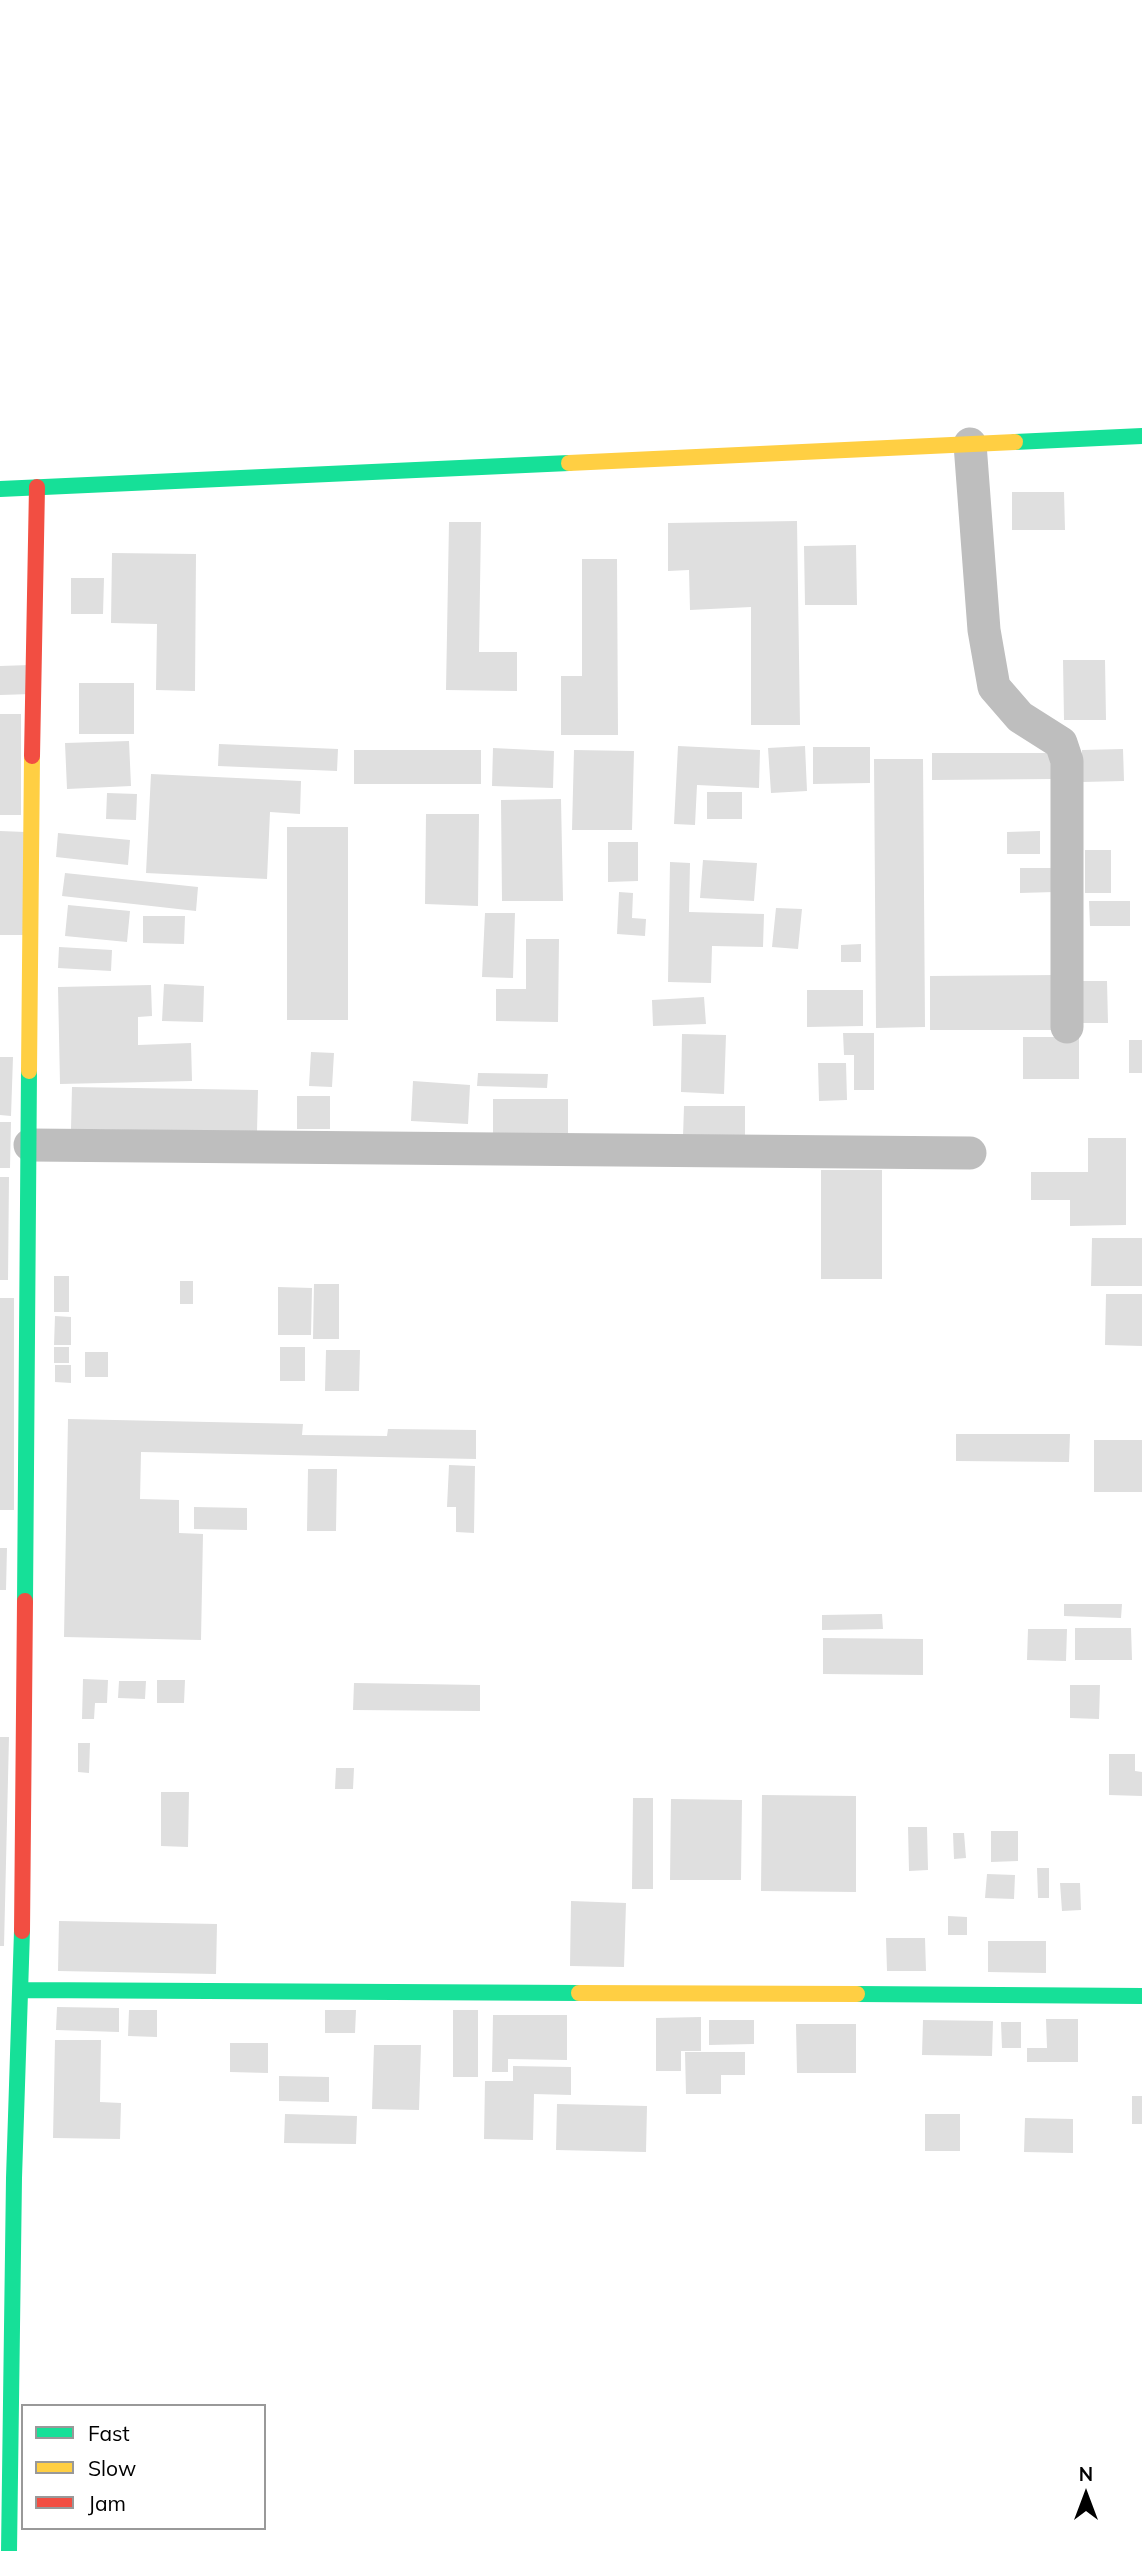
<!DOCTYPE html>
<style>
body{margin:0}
#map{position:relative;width:1142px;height:2551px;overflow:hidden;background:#fff;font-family:Mulish,sans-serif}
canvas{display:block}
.legend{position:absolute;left:21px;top:2404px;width:245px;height:126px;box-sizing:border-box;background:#fff;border:2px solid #999;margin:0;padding:9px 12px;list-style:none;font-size:21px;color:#000}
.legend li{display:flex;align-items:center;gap:14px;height:35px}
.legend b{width:35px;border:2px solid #999}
.north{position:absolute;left:1051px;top:2460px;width:70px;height:70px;-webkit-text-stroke:5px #fff;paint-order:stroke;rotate:0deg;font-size:19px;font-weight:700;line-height:28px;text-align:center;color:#000}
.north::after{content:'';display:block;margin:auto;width:24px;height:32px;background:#000;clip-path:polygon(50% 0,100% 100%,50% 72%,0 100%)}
</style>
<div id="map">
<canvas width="1142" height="2551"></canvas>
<ul class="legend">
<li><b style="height:9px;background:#16e098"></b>Fast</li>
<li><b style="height:9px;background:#ffcf43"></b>Slow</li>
<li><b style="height:9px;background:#f24e42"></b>Jam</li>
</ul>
<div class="north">N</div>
</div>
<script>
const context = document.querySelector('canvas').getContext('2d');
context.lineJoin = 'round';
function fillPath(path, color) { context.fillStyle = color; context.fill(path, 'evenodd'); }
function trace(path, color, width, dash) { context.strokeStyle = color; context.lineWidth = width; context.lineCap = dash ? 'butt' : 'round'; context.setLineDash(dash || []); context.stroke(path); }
fillPath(new Path2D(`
 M 1012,492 L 1064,492 L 1065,530 L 1012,530 Z
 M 797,521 L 800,725 L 751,725 L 751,607 L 690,610 L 689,570 L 668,571 L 668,523 Z
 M 449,522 L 481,522 L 479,652 L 517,652 L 517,691 L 446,690 Z
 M 856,545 L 857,605 L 805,605 L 804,546 Z
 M 112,553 L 196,554 L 195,691 L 156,690 L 157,624 L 111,623 Z
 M 582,559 L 617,559 L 618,735 L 561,735 L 561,676 L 582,676 Z
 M 71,578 L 104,578 L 103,614 L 71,614 Z
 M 1063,660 L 1105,660 L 1106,720 L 1064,720 Z
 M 30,665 L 32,694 L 0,695 L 0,666 Z
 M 79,683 L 134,683 L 134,734 L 79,734 Z
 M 0,714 L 21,714 L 21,815 L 0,815 Z
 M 129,741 L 131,786 L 67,789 L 65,743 Z
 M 219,744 L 338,749 L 337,771 L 218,766 Z
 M 678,746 L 760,750 L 759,788 L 697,785 L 695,825 L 674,824 Z
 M 805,746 L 807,791 L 771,793 L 768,748 Z
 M 813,747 L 870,747 L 870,783 L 813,784 Z
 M 493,748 L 554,751 L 553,788 L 492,786 Z
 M 1123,749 L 1124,781 L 1082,782 L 1082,750 Z
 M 354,750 L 481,750 L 481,784 L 354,784 Z
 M 574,750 L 634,751 L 632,830 L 572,830 Z
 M 932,753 L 1051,753 L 1052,779 L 932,780 Z
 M 874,759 L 923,759 L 925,1027 L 876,1028 Z
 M 151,774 L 301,781 L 300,814 L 270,812 L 267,879 L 146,873 Z
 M 707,792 L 742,792 L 742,819 L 707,819 Z
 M 107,793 L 137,794 L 136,820 L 106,819 Z
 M 561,799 L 563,901 L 502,901 L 501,800 Z
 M 426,814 L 479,814 L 478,906 L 425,904 Z
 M 287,827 L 348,827 L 348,1020 L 287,1020 Z
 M 0,831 L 25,832 L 24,935 L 0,935 Z
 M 1040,831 L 1040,854 L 1007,854 L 1007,832 Z
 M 58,833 L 130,840 L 128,865 L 56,857 Z
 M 608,842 L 638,842 L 638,881 L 608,882 Z
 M 1085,850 L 1111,850 L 1111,893 L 1085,893 Z
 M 703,860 L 757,863 L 754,901 L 700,898 Z
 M 670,862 L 690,863 L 689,912 L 764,914 L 763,947 L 712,946 L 711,983 L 668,982 Z
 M 1020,868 L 1054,868 L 1054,892 L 1020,893 Z
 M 65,873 L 198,887 L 196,911 L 62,896 Z
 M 619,892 L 633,893 L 632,918 L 646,919 L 645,936 L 617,934 Z
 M 1089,901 L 1130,901 L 1130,926 L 1090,926 Z
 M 68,905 L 130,911 L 127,942 L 65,936 Z
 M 776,908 L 802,909 L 798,949 L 772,947 Z
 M 485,913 L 515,913 L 513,978 L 482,977 Z
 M 143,916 L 185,916 L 184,944 L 143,943 Z
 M 526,939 L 559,939 L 558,1022 L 496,1021 L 496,989 L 526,989 Z
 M 861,944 L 861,962 L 841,962 L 841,945 Z
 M 59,947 L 112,950 L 111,971 L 58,968 Z
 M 1057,975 L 1057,1030 L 930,1030 L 930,976 Z
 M 1077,981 L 1107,981 L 1108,1023 L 1077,1023 Z
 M 164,984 L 204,986 L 203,1022 L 162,1021 Z
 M 151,985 L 152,1016 L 138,1017 L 138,1045 L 191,1043 L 192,1081 L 60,1084 L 58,987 Z
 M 807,990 L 863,990 L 863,1026 L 807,1027 Z
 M 704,997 L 706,1024 L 653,1026 L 652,1000 Z
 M 843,1033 L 874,1033 L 874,1090 L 854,1090 L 854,1055 L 844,1055 Z
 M 682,1034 L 726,1035 L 724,1094 L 681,1092 Z
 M 1023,1037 L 1079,1037 L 1079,1079 L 1023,1079 Z
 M 1129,1040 L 1142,1040 L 1142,1073 L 1129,1073 Z
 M 311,1052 L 334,1053 L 332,1087 L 309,1086 Z
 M 0,1057 L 13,1057 L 11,1116 L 0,1115 Z
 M 818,1063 L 846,1063 L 847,1100 L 819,1101 Z
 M 478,1073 L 548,1074 L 547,1088 L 477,1086 Z
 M 413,1081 L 470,1085 L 468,1124 L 411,1121 Z
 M 72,1087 L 258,1090 L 257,1132 L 71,1129 Z
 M 297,1096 L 330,1096 L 330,1129 L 297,1129 Z
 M 493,1099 L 568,1099 L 568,1137 L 493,1137 Z
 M 684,1106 L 745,1106 L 745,1138 L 683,1137 Z
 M 0,1122 L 11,1122 L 10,1168 L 0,1168 Z
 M 1088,1138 L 1126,1138 L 1126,1225 L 1070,1226 L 1070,1200 L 1031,1200 L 1031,1172 L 1088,1172 Z
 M 821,1170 L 882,1170 L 882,1279 L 821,1279 Z
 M 0,1177 L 9,1177 L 8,1280 L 0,1280 Z
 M 1092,1238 L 1142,1238 L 1142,1286 L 1091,1286 Z
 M 54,1276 L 69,1276 L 69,1312 L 54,1312 Z
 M 180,1281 L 193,1281 L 193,1304 L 180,1304 Z
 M 314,1284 L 339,1284 L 339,1339 L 313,1339 Z
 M 278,1287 L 312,1288 L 311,1335 L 278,1335 Z
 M 1106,1294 L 1142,1294 L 1142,1346 L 1105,1345 Z
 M 0,1298 L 14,1298 L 14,1510 L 0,1510 Z
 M 55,1316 L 71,1317 L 71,1345 L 54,1345 Z
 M 54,1347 L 69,1347 L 69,1363 L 54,1363 Z
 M 280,1347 L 305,1347 L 305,1381 L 280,1381 Z
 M 326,1350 L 360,1350 L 359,1391 L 325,1391 Z
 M 85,1352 L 108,1352 L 108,1377 L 85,1377 Z
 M 55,1365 L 71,1365 L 71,1383 L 55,1382 Z
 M 68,1419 L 303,1424 L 302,1435 L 387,1436 L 388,1429 L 476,1430 L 476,1459 L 141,1452 L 140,1499 L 179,1500 L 179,1533 L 203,1534 L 201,1640 L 64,1637 Z
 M 956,1434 L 1070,1434 L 1069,1462 L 956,1461 Z
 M 1094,1440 L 1142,1440 L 1142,1492 L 1094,1492 Z
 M 449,1465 L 475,1466 L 474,1533 L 456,1532 L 456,1507 L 447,1507 Z
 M 308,1469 L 337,1469 L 336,1531 L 307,1531 Z
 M 194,1507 L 247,1508 L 247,1530 L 194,1529 Z
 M 0,1548 L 7,1548 L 6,1590 L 0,1590 Z
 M 1064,1604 L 1122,1604 L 1121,1618 L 1064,1616 Z
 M 882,1614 L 883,1629 L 822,1630 L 822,1615 Z
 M 1075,1628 L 1131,1628 L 1132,1660 L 1075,1660 Z
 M 1028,1629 L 1067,1629 L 1066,1661 L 1027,1660 Z
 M 823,1638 L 923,1639 L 923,1675 L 823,1674 Z
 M 83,1679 L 108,1680 L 107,1703 L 95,1703 L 94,1719 L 82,1719 Z
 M 157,1680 L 185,1680 L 184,1703 L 157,1703 Z
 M 119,1681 L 146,1681 L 145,1699 L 118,1698 Z
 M 354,1683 L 480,1685 L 480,1711 L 353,1710 Z
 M 1070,1685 L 1100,1685 L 1099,1719 L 1070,1718 Z
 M 0,1737 L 9,1737 L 4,1946 L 0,1946 Z
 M 78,1743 L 90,1743 L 89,1773 L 78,1772 Z
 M 1109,1754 L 1135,1754 L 1135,1771 L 1142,1772 L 1142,1796 L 1109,1795 Z
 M 336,1768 L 354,1768 L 353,1789 L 335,1789 Z
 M 161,1792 L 189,1792 L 188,1847 L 161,1846 Z
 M 762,1795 L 856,1796 L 856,1892 L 761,1891 Z
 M 633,1798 L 653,1798 L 653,1889 L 632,1889 Z
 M 671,1799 L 742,1800 L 741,1880 L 670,1880 Z
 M 908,1827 L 927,1827 L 928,1870 L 909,1871 Z
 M 991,1831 L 1018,1831 L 1018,1861 L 991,1862 Z
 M 953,1833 L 964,1833 L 966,1858 L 954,1859 Z
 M 1037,1868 L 1049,1868 L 1049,1898 L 1038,1898 Z
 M 987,1874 L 1015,1875 L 1014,1899 L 985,1898 Z
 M 1060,1883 L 1080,1883 L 1081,1910 L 1062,1911 Z
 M 571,1901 L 626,1903 L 624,1967 L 570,1966 Z
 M 948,1916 L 967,1917 L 967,1935 L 948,1935 Z
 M 59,1921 L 217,1924 L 216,1974 L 58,1971 Z
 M 886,1938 L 925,1938 L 926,1971 L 887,1971 Z
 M 988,1941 L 1046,1941 L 1046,1973 L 988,1972 Z
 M 57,2007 L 119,2008 L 119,2032 L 56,2030 Z
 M 129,2010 L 157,2010 L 157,2037 L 128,2036 Z
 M 325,2010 L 356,2010 L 355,2033 L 325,2033 Z
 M 453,2010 L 478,2010 L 478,2077 L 453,2077 Z
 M 493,2015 L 567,2015 L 567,2060 L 508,2059 L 508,2072 L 492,2072 Z
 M 701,2017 L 701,2051 L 681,2051 L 681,2071 L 656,2071 L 656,2018 Z
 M 1046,2019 L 1078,2019 L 1078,2062 L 1027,2062 L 1027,2048 L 1047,2048 Z
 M 709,2020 L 754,2020 L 754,2044 L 709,2045 Z
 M 923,2020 L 993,2021 L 992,2056 L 922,2055 Z
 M 1001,2022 L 1021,2022 L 1021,2048 L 1002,2048 Z
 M 796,2024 L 856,2024 L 856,2073 L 797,2073 Z
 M 55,2040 L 101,2040 L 100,2102 L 121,2103 L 120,2139 L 53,2138 Z
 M 230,2043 L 268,2043 L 268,2073 L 230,2072 Z
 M 374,2045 L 421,2045 L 419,2110 L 372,2109 Z
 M 685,2052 L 745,2052 L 745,2075 L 721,2075 L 721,2094 L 686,2094 Z
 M 513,2066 L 571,2067 L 571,2095 L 534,2094 L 533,2140 L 484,2139 L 485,2081 L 513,2081 Z
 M 279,2076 L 329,2077 L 329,2102 L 279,2101 Z
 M 1132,2096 L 1142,2096 L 1142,2124 L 1132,2124 Z
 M 557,2104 L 647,2106 L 646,2152 L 556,2150 Z
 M 285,2114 L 357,2116 L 356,2144 L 284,2143 Z
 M 925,2114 L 960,2114 L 960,2151 L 925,2151 Z
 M 1025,2118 L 1073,2119 L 1073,2153 L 1024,2152 Z`), '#dfdfdf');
trace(new Path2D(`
 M 970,444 L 984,630 L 994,687 L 1020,717 L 1061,743 L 1067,761 L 1067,1027
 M 30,1145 L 970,1153`), '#bebebe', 33);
trace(new Path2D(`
 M 1015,442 L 1142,436
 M 0,489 L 569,463
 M 25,1601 L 29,1071
 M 22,1990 L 579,1993
 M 857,1994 L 1142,1996
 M 9,2551 L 14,2178 L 22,1931`), '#16e098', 16);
trace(new Path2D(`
 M 569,463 L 1015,442
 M 29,1071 L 32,756
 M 579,1993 L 857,1994`), '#ffcf43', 16);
trace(new Path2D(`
 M 32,756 L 37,487
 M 22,1931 L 25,1601`), '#f24e42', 16);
</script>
